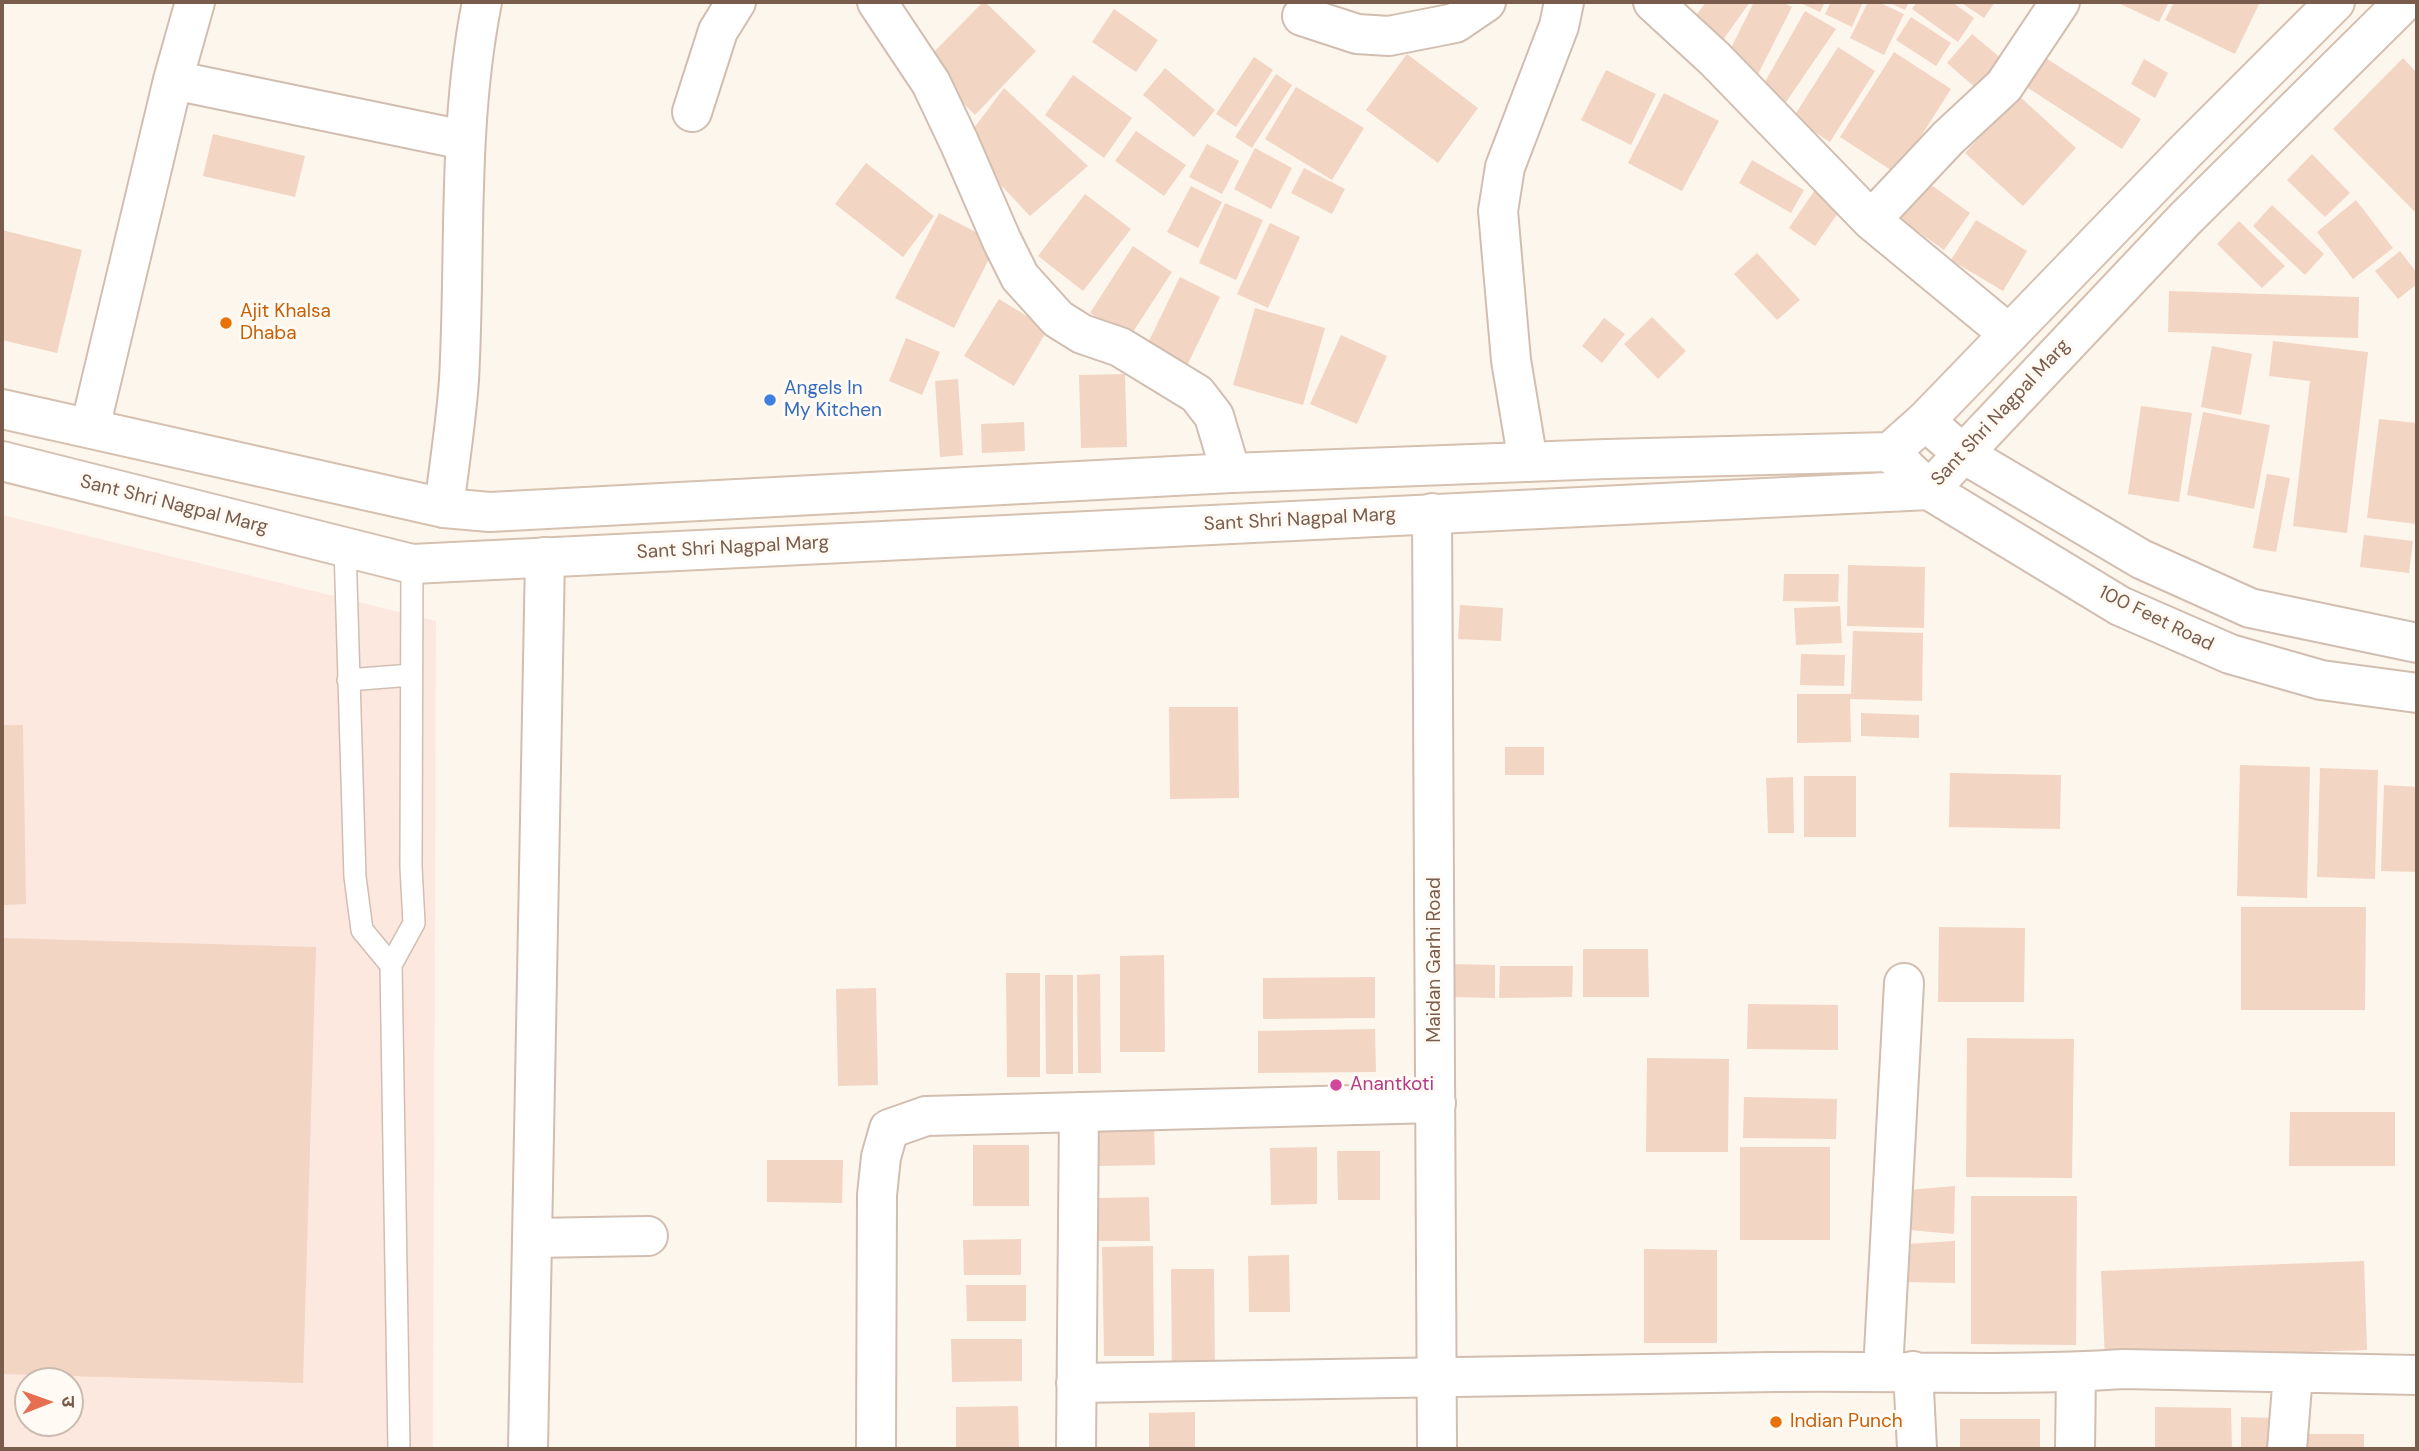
<!DOCTYPE html>
<meta charset="utf-8">
<style>
body{margin:0}
#map{position:relative;width:2419px;height:1451px;overflow:hidden;background:#fdf6ec;font-family:"DM Sans","Noto Sans Devanagari",sans-serif}
canvas{display:block}
.frame{position:absolute;inset:0;border:4px solid #7a5c4d;pointer-events:none}
.north{position:absolute;left:14px;top:1367px;width:70px;height:70px;box-sizing:border-box;background:#fffaf3;border:2px solid #cabbb1;border-radius:50%;rotate:89deg;font-size:19px;font-weight:700;line-height:28px;text-align:center;color:#7a5c4d}
.north::after{content:'';display:block;margin:auto;width:24px;height:32px;background:#e76f51;clip-path:polygon(50% 0,100% 100%,50% 72%,0 100%)}
</style>
<div id="map">
<canvas width="2419" height="1451"></canvas>
<div class="frame"></div>
<div class="north">उ</div>
</div>
<script>
const context = document.querySelector('canvas').getContext('2d');
context.lineJoin = 'round';
function fillPath(path, color) { context.fillStyle = color; context.fill(path, 'evenodd'); }
function trace(path, color, width, dash) { context.strokeStyle = color; context.lineWidth = width; context.lineCap = dash ? 'butt' : 'round'; context.setLineDash(dash || []); context.stroke(path); }
function drawText(font, color, halo, rows, align = 'center') {
  context.font = font + ' "DM Sans",sans-serif'; context.lineWidth = 6; context.setLineDash([]); context.textBaseline = 'middle'; context.strokeStyle = halo; context.fillStyle = color; for (const [text, x, y, turn = 0] of rows) {
    context.save(); context.translate(x, y); context.rotate((+turn || 0) * Math.PI / 180); context.textAlign = isNaN(turn) ? turn : align; if (halo) context.strokeText(text, 0, 0); context.fillText(text, 0, 0); context.restore();
  }
}
fillPath(new Path2D(`
 M 2,515 L 436,621 L 433,1449 L 2,1449 ZM 28,1381 L 70,1381 L 70,1423 L 28,1423 Z`), '#fde8e0');
fillPath(new Path2D(`
 M 983,2 L 985,2 L 1036,51 L 975,115 L 923,63 Z
 M 1706,2 L 1750,2 L 1718,47 L 1688,26 Z
 M 1754,2 L 1782,2 L 1792,7 L 1756,78 L 1724,62 Z
 M 1798,2 L 1825,2 L 1820,12 Z
 M 1831,2 L 1863,2 L 1852,27 L 1825,14 Z
 M 1868,2 L 1878,2 L 1904,14 L 1884,55 L 1850,38 Z
 M 1888,2 L 1909,2 L 1905,10 Z
 M 1917,2 L 1952,2 L 1974,18 L 1958,42 L 1912,9 Z
 M 1960,2 L 1995,2 L 1984,18 Z
 M 2116,2 L 2169,2 L 2159,22 Z
 M 2174,2 L 2260,2 L 2235,54 L 2165,20 Z
 M 1114,9 L 1158,40 L 1136,72 L 1092,42 Z
 M 1805,11 L 1836,29 L 1784,105 L 1761,89 Z
 M 1911,17 L 1951,43 L 1936,66 L 1896,40 Z
 M 1972,34 L 2002,59 L 1977,89 L 1947,63 Z
 M 1838,47 L 1875,71 L 1830,142 L 1793,118 Z
 M 1894,52 L 1951,89 L 1897,174 L 1840,137 Z
 M 1407,54 L 1478,108 L 1438,163 L 1366,110 Z
 M 1254,57 L 1273,70 L 1236,127 L 1216,114 Z
 M 2044,57 L 2141,119 L 2122,149 L 2025,86 Z
 M 2403,58 L 2417,73 L 2417,214 L 2333,129 Z
 M 2144,59 L 2168,73 L 2155,98 L 2131,84 Z
 M 1165,68 L 1215,110 L 1194,137 L 1143,95 Z
 M 1606,70 L 1656,94 L 1631,145 L 1581,120 Z
 M 1276,74 L 1292,85 L 1252,148 L 1235,137 Z
 M 1073,75 L 1132,118 L 1104,158 L 1045,115 Z
 M 1296,87 L 1364,128 L 1332,180 L 1265,139 Z
 M 1004,88 L 1088,166 L 1030,216 L 962,144 Z
 M 1664,93 L 1719,121 L 1682,191 L 1628,163 Z
 M 2018,95 L 2076,148 L 2023,206 L 1965,153 Z
 M 1136,131 L 1186,165 L 1164,196 L 1115,161 Z
 M 213,134 L 305,156 L 295,197 L 203,176 Z
 M 1207,144 L 1239,161 L 1222,194 L 1189,177 Z
 M 1255,148 L 1292,168 L 1271,209 L 1234,189 Z
 M 2312,154 L 2350,193 L 2325,217 L 2287,180 Z
 M 1752,160 L 1804,190 L 1791,213 L 1739,183 Z
 M 866,163 L 934,216 L 903,257 L 835,204 Z
 M 1304,168 L 1345,189 L 1332,214 L 1291,193 Z
 M 1920,177 L 1970,213 L 1944,250 L 1894,215 Z
 M 1191,186 L 1222,202 L 1198,248 L 1167,232 Z
 M 1817,187 L 1843,206 L 1815,246 L 1789,228 Z
 M 1085,194 L 1131,229 L 1083,291 L 1038,256 Z
 M 2356,200 L 2393,248 L 2353,279 L 2317,232 Z
 M 1225,203 L 1263,220 L 1236,280 L 1199,263 Z
 M 2272,205 L 2324,254 L 2305,275 L 2253,226 Z
 M 939,213 L 997,243 L 954,328 L 895,298 Z
 M 1976,220 L 2027,251 L 2003,291 L 1951,260 Z
 M 2239,221 L 2285,266 L 2262,288 L 2217,244 Z
 M 1270,223 L 1300,237 L 1268,308 L 1237,294 Z
 M 2,230 L 82,250 L 57,353 L 2,340 Z
 M 1133,246 L 1172,272 L 1129,338 L 1090,313 Z
 M 2400,251 L 2417,273 L 2417,284 L 2398,299 L 2375,271 Z
 M 1757,253 L 1800,300 L 1777,320 L 1734,274 Z
 M 1180,277 L 1220,297 L 1185,370 L 1144,351 Z
 M 2169,291 L 2359,297 L 2358,338 L 2168,332 Z
 M 999,299 L 1048,329 L 1014,386 L 964,356 Z
 M 1255,308 L 1325,328 L 1303,405 L 1233,385 Z
 M 1652,317 L 1686,351 L 1658,379 L 1624,344 Z
 M 1604,318 L 1625,334 L 1602,363 L 1582,346 Z
 M 1341,335 L 1387,356 L 1357,424 L 1310,404 Z
 M 906,338 L 940,352 L 922,395 L 889,381 Z
 M 2273,341 L 2368,352 L 2347,533 L 2293,526 L 2310,381 L 2269,376 Z
 M 2212,346 L 2252,354 L 2241,415 L 2201,407 Z
 M 1125,374 L 1127,447 L 1081,448 L 1079,375 Z
 M 958,379 L 963,455 L 940,457 L 935,381 Z
 M 2141,406 L 2192,413 L 2179,502 L 2128,494 Z
 M 2203,412 L 2270,425 L 2254,509 L 2187,495 Z
 M 2379,419 L 2417,423 L 2417,524 L 2367,518 Z
 M 1024,422 L 1025,451 L 982,453 L 981,424 Z
 M 2267,474 L 2290,478 L 2276,552 L 2253,548 Z
 M 2364,535 L 2413,541 L 2409,573 L 2360,567 Z
 M 1848,565 L 1925,567 L 1924,628 L 1847,626 Z
 M 1784,574 L 1839,574 L 1838,602 L 1783,601 Z
 M 1460,605 L 1503,608 L 1501,641 L 1458,639 Z
 M 1840,606 L 1842,643 L 1796,645 L 1794,608 Z
 M 1853,631 L 1923,633 L 1922,701 L 1850,699 L 1851,742 L 1797,743 L 1797,694 L 1851,694 Z
 M 1801,654 L 1845,655 L 1844,686 L 1800,685 Z
 M 1169,707 L 1238,707 L 1239,798 L 1170,799 Z
 M 1861,713 L 1919,715 L 1919,738 L 1861,736 Z
 M 2,725 L 23,725 L 26,904 L 2,905 Z
 M 1505,747 L 1544,747 L 1544,775 L 1505,775 Z
 M 2240,765 L 2310,767 L 2307,898 L 2237,896 Z
 M 2320,768 L 2378,770 L 2375,879 L 2317,877 Z
 M 1950,773 L 2061,775 L 2060,829 L 1949,827 Z
 M 1804,776 L 1856,776 L 1856,837 L 1804,837 Z
 M 1793,777 L 1794,833 L 1768,833 L 1766,778 Z
 M 2384,785 L 2417,787 L 2417,872 L 2381,871 Z
 M 2241,907 L 2366,907 L 2365,1010 L 2241,1010 Z
 M 1939,927 L 2025,928 L 2024,1002 L 1938,1002 Z
 M 2,938 L 316,947 L 303,1383 L 2,1374 Z
 M 1583,949 L 1648,949 L 1649,997 L 1583,997 Z
 M 1164,955 L 1165,1052 L 1120,1052 L 1120,956 Z
 M 1451,964 L 1495,965 L 1495,998 L 1451,997 Z
 M 1500,966 L 1573,966 L 1572,997 L 1499,998 Z
 M 1006,973 L 1040,973 L 1040,1077 L 1007,1077 Z
 M 1100,974 L 1101,1073 L 1078,1073 L 1077,975 Z
 M 1045,975 L 1073,975 L 1073,1074 L 1046,1074 Z
 M 1375,977 L 1375,1018 L 1263,1019 L 1263,978 Z
 M 876,988 L 878,1085 L 838,1086 L 836,989 Z
 M 1748,1004 L 1838,1005 L 1838,1050 L 1747,1049 Z
 M 1375,1029 L 1376,1072 L 1258,1073 L 1258,1031 Z
 M 1967,1038 L 2074,1039 L 2072,1178 L 1966,1177 Z
 M 1647,1058 L 1729,1059 L 1728,1152 L 1646,1152 Z
 M 1744,1097 L 1837,1099 L 1836,1139 L 1743,1138 Z
 M 2290,1112 L 2395,1112 L 2395,1166 L 2289,1166 Z
 M 1154,1125 L 1155,1165 L 1098,1166 L 1097,1126 Z
 M 973,1145 L 1029,1145 L 1029,1206 L 973,1206 Z
 M 1317,1147 L 1317,1204 L 1271,1205 L 1270,1148 Z
 M 1740,1147 L 1830,1147 L 1830,1240 L 1740,1240 Z
 M 1337,1151 L 1380,1151 L 1380,1200 L 1338,1200 Z
 M 767,1160 L 843,1160 L 842,1203 L 767,1202 Z
 M 1955,1186 L 1954,1234 L 1909,1230 L 1908,1190 Z
 M 1971,1196 L 2077,1196 L 2076,1345 L 1971,1344 Z
 M 1149,1197 L 1150,1241 L 1098,1241 L 1097,1198 Z
 M 1021,1239 L 1021,1275 L 964,1275 L 963,1240 Z
 M 1955,1241 L 1955,1283 L 1900,1282 L 1906,1244 Z
 M 1153,1246 L 1154,1356 L 1104,1356 L 1102,1247 Z
 M 1644,1249 L 1717,1250 L 1717,1343 L 1644,1343 Z
 M 1289,1255 L 1290,1312 L 1249,1312 L 1248,1256 Z
 M 2364,1261 L 2367,1350 L 2105,1359 L 2101,1271 Z
 M 1171,1269 L 1214,1269 L 1215,1377 L 1172,1377 Z
 M 966,1285 L 1026,1285 L 1026,1321 L 967,1321 Z
 M 951,1339 L 1022,1339 L 1022,1381 L 952,1382 Z
 M 1018,1406 L 1019,1449 L 956,1449 L 956,1407 Z
 M 2155,1407 L 2231,1408 L 2232,1449 L 2155,1449 Z
 M 1195,1412 L 1195,1449 L 1149,1449 L 1149,1413 Z
 M 2241,1417 L 2273,1418 L 2273,1449 L 2241,1449 Z
 M 1960,1419 L 2040,1419 L 2040,1449 L 1960,1449 Z
 M 2304,1434 L 2364,1434 L 2364,1449 L 2304,1449 Z`), '#f3d5c3');
const service = new Path2D(`
 M 345,547 L 355,877 L 362,930 L 391,965
 M 348,680 L 411,675
 M 399,1449 L 391,965 L 414,923 L 411,867 L 412,564`);
const minor = new Path2D(`
 M 877,2 L 931,83 L 959,142 L 1002,241 L 1020,277 L 1058,319 L 1082,334 L 1120,347 L 1197,394 L 1214,416 L 1231,473
 M 1653,2 L 1715,59 L 1871,220 L 2009,334
 M 1302,16 L 1357,34 L 1389,36 L 1455,23 L 1486,2
 M 173,80 L 464,140
 M 692,112 L 718,31 L 736,2
 M 1871,220 L 1948,138 L 2004,86 L 2060,2
 M 90,428 L 173,80 L 195,2
 M 1528,462 L 1511,360 L 1498,211 L 1505,167 L 1559,26 L 1564,2
 M 444,508 C 449,466 456,423 459,380 C 466,253 457,128 482,2
 M 532,1238 L 648,1236
 M 1883,1371 L 1904,983
 M 1913,1371 L 1917,1449
 M 1076,1383 C 1309,1378 1542,1374 1774,1372 C 1890,1370 2008,1377 2123,1369 L 2417,1375
 M 528,1449 L 545,557
 M 876,1449 L 877,1195 L 881,1157 L 889,1129 L 926,1116 L 1436,1103
 M 1076,1449 L 1079,1112
 M 2075,1449 L 2076,1372
 M 2287,1449 L 2293,1374`);
const tertiary = new Path2D(`
 M 1925,421 L 1962,453 L 2141,559 L 2250,608 L 2417,643
 M 1890,452 L 1929,490 L 2120,606 L 2230,654 L 2321,680 L 2417,693
 M 1432,513 L 1437,1449`);
const secondary = new Path2D(`
 M 2,409 L 444,508 L 490,512 L 1231,473 L 1606,459 L 1890,452 L 1925,421 L 2185,152 L 2335,2
 M 2,461 L 412,564 L 1929,490 L 2185,219 L 2404,2`);
trace(service, '#d1beb0', 24);
trace(minor, '#d1beb0', 42);
trace(tertiary, '#d1beb0', 42);
trace(secondary, '#d6c0b0', 42);
trace(service, '#fff', 21);
trace(minor, '#fff', 38);
trace(tertiary, '#fff', 38);
trace(secondary, '#fff', 38);
for (const [x, y, r, color] of [
 [226,323,7,"#e8710a"],
 [770,400,7,"#3f7fe0"],
 [1336,1085,7,"#d1479c"],
 [1776,1422,7,"#e8710a"]
]) { const dot = new Path2D(); dot.arc(x, y, r, 0, 2 * Math.PI); context.fillStyle = color; context.fill(dot); trace(dot, '#fffaf3', 2.5); }
drawText('19px', '#c56008', '#fffaf3', [
 ["Ajit Khalsa",240,312],
 ["Dhaba",240,334],
 ["Indian Punch",1790,1422]
], 'left');
drawText('19px', '#366cbe', '#fffaf3', [
 ["Angels In",784,389],
 ["My Kitchen",784,411]
], 'left');
drawText('19px', '#7a5c4d', '#fffaf3', [
 ["Sant Shri Nagpal Marg",2001,413,-47],
 ["Sant Shri Nagpal Marg",174,505,14],
 ["Sant Shri Nagpal Marg",1300,520,-3],
 ["Sant Shri Nagpal Marg",733,548,-3],
 ["100 Feet Road",2156,619,26],
 ["Maidan Garhi Road",1435,960,-90]
]);
drawText('19px', '#b23c85', '#fffaf3', [
 ["Anantkoti",1350,1085]
], 'left');
</script>
